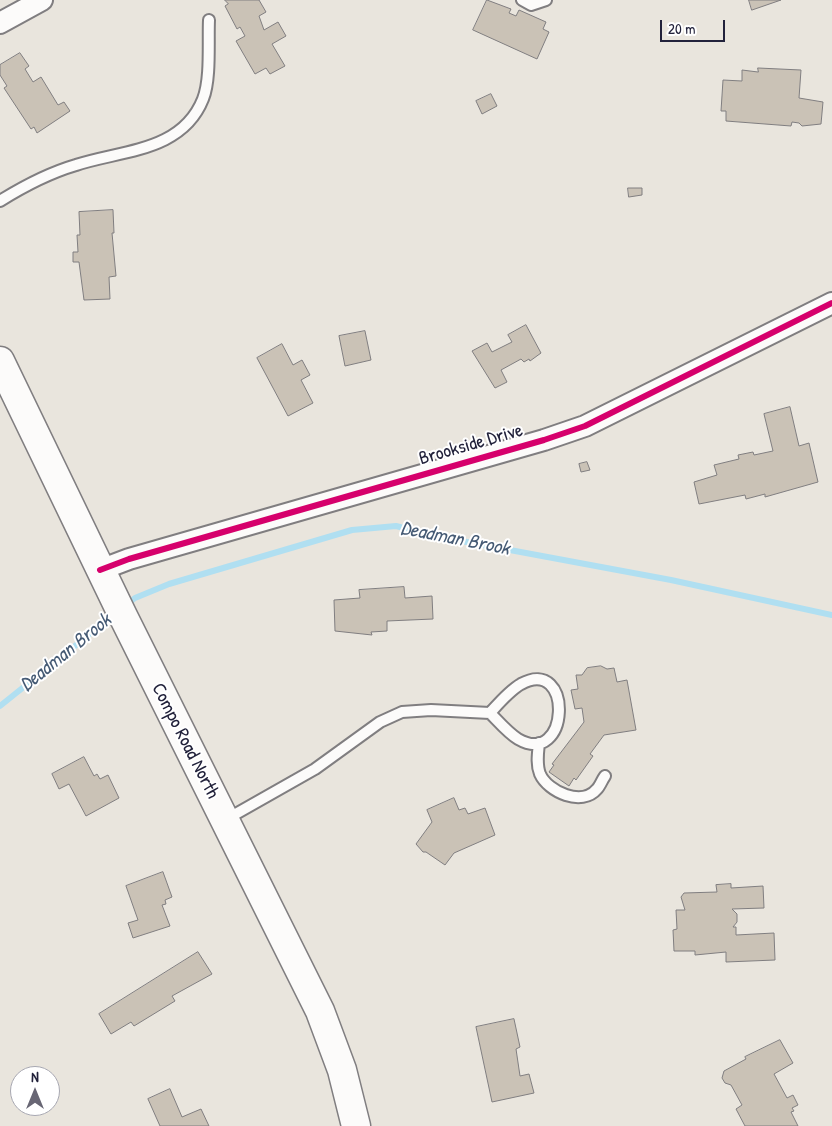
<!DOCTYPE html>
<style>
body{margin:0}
#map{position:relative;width:832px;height:1126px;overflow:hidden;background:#e9e5dd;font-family:"Patrick Hand",sans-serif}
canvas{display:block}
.north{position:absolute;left:10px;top:1066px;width:50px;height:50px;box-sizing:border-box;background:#fff;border:1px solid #a7a7b1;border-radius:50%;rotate:0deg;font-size:14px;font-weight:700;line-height:20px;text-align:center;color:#22223b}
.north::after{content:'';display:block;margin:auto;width:18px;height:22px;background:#686674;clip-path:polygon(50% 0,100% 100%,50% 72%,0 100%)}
.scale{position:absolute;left:660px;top:20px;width:65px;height:22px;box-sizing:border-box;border:2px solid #22223b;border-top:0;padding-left:6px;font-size:15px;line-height:18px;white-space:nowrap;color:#22223b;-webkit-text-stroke:4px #fff;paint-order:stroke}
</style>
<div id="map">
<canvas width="832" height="1126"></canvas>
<div class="north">N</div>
<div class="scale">20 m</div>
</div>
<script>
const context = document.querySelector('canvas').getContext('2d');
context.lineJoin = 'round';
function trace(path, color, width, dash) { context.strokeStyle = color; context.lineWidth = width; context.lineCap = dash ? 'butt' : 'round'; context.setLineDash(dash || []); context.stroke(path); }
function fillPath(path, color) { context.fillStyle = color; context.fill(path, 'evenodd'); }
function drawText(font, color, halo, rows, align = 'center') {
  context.font = font + ' "Patrick Hand",sans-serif'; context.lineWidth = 4; context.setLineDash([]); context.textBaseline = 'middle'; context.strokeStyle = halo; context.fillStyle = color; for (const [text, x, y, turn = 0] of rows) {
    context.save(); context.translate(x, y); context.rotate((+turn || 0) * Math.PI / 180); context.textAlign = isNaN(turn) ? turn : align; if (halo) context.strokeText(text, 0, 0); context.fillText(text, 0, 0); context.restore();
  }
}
trace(new Path2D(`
 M 126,605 L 135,598 L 169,584 L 352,530 L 396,526 L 440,537 L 671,580 L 832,615
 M 0,706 L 116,613`), '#b0dff1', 6);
const building = new Path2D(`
 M 225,0 L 259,0 L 266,12 L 259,16 L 264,30 L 278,22 L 286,36 L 272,44 L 285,66 L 270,74 L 266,68 L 255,74 L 236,41 L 245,36 L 240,27 L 237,29 L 225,6 L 228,4 Z
 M 487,0 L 511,9 L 509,13 L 516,16 L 519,10 L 546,22 L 543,29 L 549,32 L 537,59 L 473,30 Z
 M 749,0 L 781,0 L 752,10 Z
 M 20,53 L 29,66 L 25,69 L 33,82 L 41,77 L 58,105 L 64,102 L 70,111 L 37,133 L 34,127 L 31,129 L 4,88 L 7,86 L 0,75 L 0,65 Z
 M 758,68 L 801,70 L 799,98 L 823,102 L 821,124 L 802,126 L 799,123 L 792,122 L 791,126 L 726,121 L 726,111 L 721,111 L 723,80 L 742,81 L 742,70 L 758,72 Z
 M 491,94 L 497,106 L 482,114 L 476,101 Z
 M 628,188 L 642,188 L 642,195 L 629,197 Z
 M 113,210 L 114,233 L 112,233 L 116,276 L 109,277 L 110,299 L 84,300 L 79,262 L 73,262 L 73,252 L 78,252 L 77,235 L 80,235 L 79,212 Z
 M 526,325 L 541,353 L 530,361 L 529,359 L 524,362 L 521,359 L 501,370 L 507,382 L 495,388 L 472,351 L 487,343 L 492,352 L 512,342 L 508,335 Z
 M 365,331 L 371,360 L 345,366 L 339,336 Z
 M 282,344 L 293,365 L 302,360 L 310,375 L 301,380 L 313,403 L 288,416 L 257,358 Z
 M 790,407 L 799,446 L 809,443 L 818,482 L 765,497 L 765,494 L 746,499 L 745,495 L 699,504 L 694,482 L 717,475 L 714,465 L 739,459 L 738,455 L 753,452 L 754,455 L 773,451 L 764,414 Z
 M 587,462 L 590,470 L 581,472 L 579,464 Z
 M 404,587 L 405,598 L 432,596 L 433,619 L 387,621 L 387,631 L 371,632 L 372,635 L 335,631 L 334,600 L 360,598 L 359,590 Z
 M 601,666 L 607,669 L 614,668 L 617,682 L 627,680 L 636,730 L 604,735 L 590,754 L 593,756 L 576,780 L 574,778 L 569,786 L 549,772 L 554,765 L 552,764 L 584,722 L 582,708 L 575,709 L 571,690 L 578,689 L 576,675 L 582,675 L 587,668 Z
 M 84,757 L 94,776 L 97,774 L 100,779 L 108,775 L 119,798 L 86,816 L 69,784 L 59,789 L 52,774 Z
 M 454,798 L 459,810 L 465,808 L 468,814 L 485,808 L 495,835 L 454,853 L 445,865 L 426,852 L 423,852 L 416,844 L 432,822 L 427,810 Z
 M 163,872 L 172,897 L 165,900 L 166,904 L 162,905 L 170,926 L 133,938 L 128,923 L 138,920 L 126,886 Z
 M 731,884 L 731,888 L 763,886 L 764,908 L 732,909 L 737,914 L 737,922 L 733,927 L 736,927 L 736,935 L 774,933 L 775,960 L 726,962 L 726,952 L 695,955 L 695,951 L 674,951 L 673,930 L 677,929 L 676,910 L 685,910 L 681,897 L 684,893 L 717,892 L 716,885 Z
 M 198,952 L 212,974 L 172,996 L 175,1001 L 134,1026 L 131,1022 L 111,1034 L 99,1014 Z
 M 514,1019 L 520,1047 L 516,1049 L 520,1076 L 529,1074 L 534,1093 L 492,1102 L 476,1027 Z
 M 780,1040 L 793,1063 L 774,1074 L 787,1098 L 793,1095 L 798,1105 L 792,1108 L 794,1111 L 791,1112 L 798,1126 L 745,1126 L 736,1109 L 742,1105 L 731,1085 L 725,1083 L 722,1078 L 724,1071 L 746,1059 L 745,1057 Z
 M 170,1089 L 182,1117 L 201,1109 L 209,1126 L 160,1126 L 148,1099 Z`);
fillPath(building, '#cac2b6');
trace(building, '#807e80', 1);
const lane = new Path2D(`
 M 522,0 L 531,5 L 546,0
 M 0,201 C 24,186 49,173 76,165 C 121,150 182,152 203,99 C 211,79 208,42 209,20
 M 539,743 C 538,753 536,764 540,774 C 548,792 582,807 597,789 C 600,786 602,780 605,776
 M 225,820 L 315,769 L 380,722 L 402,712 L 431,710 L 490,713 C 499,703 509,691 521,684 C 574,655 570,769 518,739 C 508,733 498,721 490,713`);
const street = new Path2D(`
 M 0,23 L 42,0
 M 100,570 L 129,559 L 544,440 L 585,426 L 832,303`);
const secondary = new Path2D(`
 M 0,361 L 123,616 L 320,1011 L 342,1070 L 356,1126`);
trace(lane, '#807e80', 14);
trace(street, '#807e80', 24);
trace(secondary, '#807e80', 31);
trace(lane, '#fcfbfa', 10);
trace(street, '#fcfbfa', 20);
trace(secondary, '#fcfbfa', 28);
trace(new Path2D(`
 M 100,570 L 129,559 L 544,440 L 585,426 L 832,303`), '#d6006c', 6);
drawText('19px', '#22223b', '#fff', [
 ["Brookside Drive",471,445,-16],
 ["Compo Road North",185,741,63]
]);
drawText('italic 20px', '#455a74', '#fff', [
 ["Deadman Brook",455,539,11],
 ["Deadman Brook",66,653,-39]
]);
</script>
